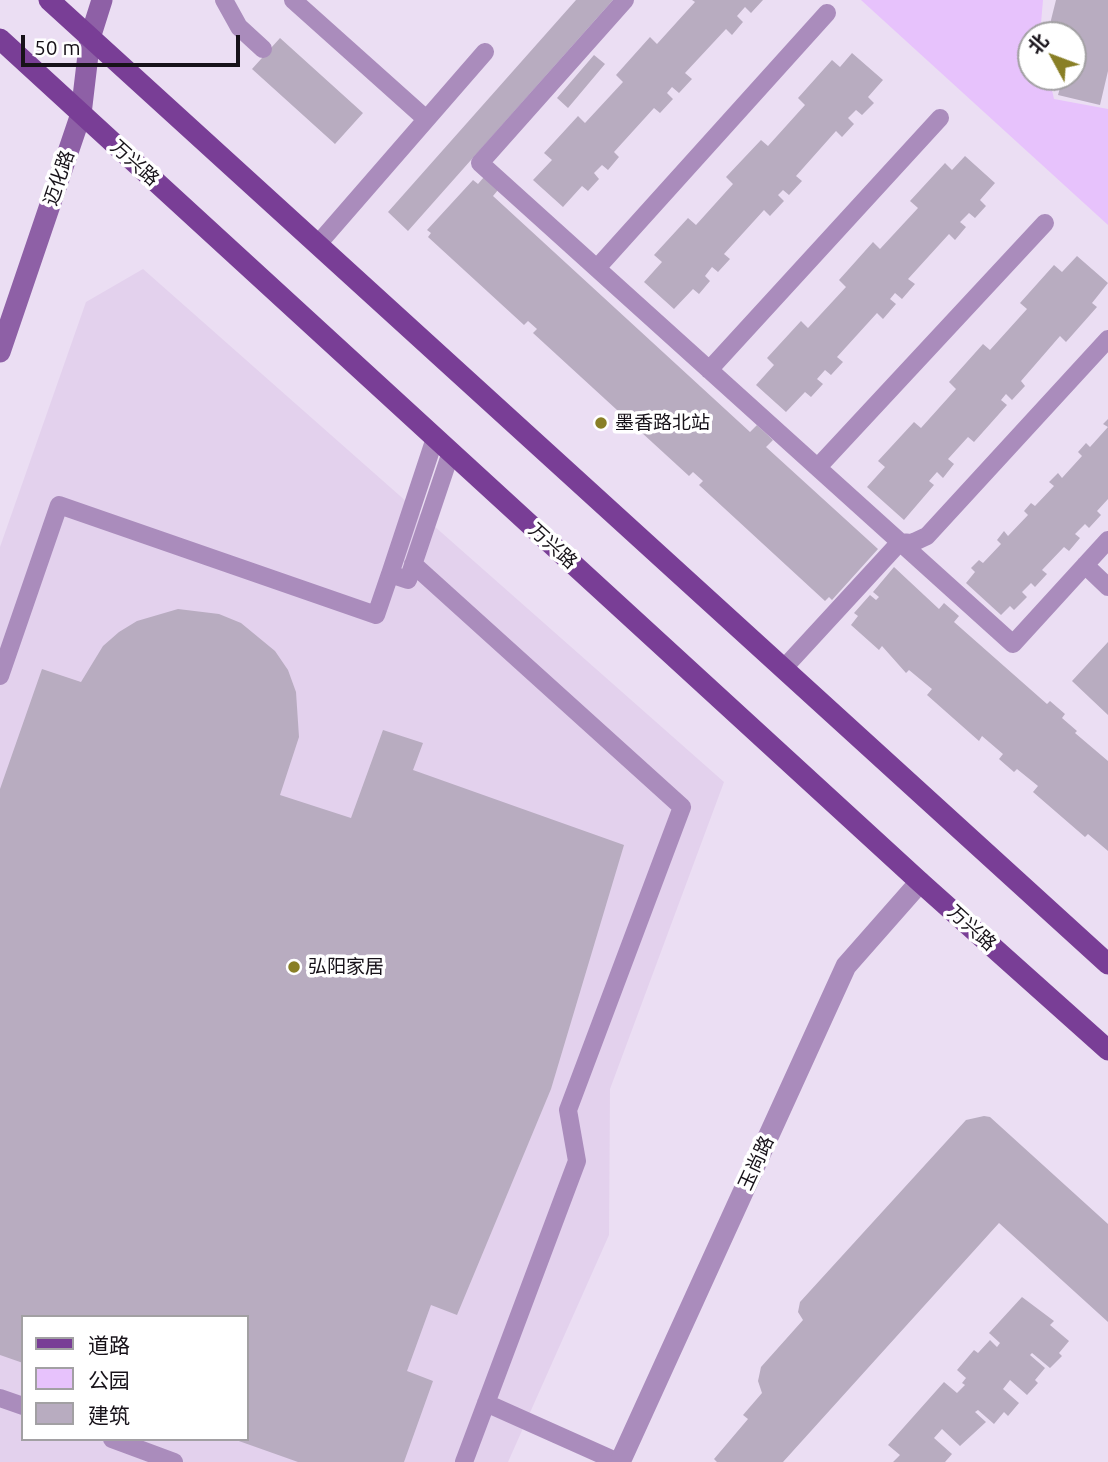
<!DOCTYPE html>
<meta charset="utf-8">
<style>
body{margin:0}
#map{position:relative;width:1108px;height:1462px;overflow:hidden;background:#ebdef3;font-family:Ubuntu,"Noto Sans SC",sans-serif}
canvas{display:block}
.legend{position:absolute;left:21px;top:1315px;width:228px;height:126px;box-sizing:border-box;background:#fff;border:2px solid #a2a0a3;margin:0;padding:9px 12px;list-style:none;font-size:21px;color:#171219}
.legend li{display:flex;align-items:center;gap:14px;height:35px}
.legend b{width:35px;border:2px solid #a2a0a3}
.north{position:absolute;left:1017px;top:21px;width:70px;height:70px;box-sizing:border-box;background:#fff;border:2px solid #a2a0a3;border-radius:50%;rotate:311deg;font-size:19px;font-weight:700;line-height:28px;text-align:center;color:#171219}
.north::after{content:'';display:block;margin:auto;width:24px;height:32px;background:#897f26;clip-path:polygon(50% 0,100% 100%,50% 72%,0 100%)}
.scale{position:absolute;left:21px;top:35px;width:219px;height:32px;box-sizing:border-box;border:4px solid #171219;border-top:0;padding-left:9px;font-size:21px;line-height:24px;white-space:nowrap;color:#171219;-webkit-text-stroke:5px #fff;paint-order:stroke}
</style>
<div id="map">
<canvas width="1108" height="1462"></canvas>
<ul class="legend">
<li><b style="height:9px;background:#793e96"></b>道路</li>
<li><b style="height:19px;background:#e7c2fc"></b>公园</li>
<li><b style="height:19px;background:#b8acc0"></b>建筑</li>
</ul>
<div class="north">北</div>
<div class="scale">50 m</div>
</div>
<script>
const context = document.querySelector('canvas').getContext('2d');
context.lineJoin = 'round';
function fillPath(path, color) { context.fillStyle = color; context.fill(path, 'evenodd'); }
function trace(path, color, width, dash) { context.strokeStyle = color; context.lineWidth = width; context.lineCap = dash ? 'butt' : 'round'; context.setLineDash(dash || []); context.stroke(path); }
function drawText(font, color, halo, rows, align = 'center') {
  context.font = font + ' Ubuntu,"Noto Sans SC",sans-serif'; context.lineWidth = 7; context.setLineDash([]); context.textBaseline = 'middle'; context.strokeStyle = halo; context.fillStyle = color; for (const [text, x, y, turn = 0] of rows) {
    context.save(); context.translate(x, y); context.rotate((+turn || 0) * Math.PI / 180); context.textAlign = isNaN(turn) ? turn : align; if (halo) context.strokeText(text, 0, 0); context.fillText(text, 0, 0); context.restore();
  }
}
fillPath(new Path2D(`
 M 143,269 L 724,782 L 610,1089 L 609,1235 L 508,1462 L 0,1462 L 0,547 L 86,302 ZM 23,1317 L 247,1317 L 247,1439 L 23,1439 Z`), '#e3d1ed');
fillPath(new Path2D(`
 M 861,0 L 1043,0 L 1040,35 L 1031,35 L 1031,77 L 1049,77 L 1054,99 L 1108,109 L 1108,225 Z`), '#e7c2fc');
fillPath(new Path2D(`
 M 576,0 L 613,0 L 408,231 L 388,212 Z
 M 692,0 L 763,0 L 751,13 L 745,7 L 737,16 L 743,22 L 732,35 L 726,29 L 685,73 L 692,79 L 679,93 L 672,87 L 667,93 L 673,99 L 660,113 L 654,108 L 614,152 L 619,157 L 608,170 L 602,165 L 594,173 L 599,179 L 588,191 L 582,186 L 563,207 L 533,180 L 552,160 L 544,153 L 578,116 L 585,123 L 623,82 L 616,75 L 650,37 L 657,44 L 695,2 Z
 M 1056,0 L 1108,0 L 1108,71 L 1100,105 L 1058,95 L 1063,77 L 1073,77 L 1073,33 L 1049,28 Z
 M 280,38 L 363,113 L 335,144 L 252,69 Z
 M 852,53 L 883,80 L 868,97 L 874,103 L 862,115 L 856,110 L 848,118 L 854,124 L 842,137 L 836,131 L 796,176 L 802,181 L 789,195 L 783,190 L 778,195 L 784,201 L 770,216 L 764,210 L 724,254 L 730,259 L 718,272 L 712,267 L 705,276 L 710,281 L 699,294 L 693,289 L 674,309 L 644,282 L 662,262 L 654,255 L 688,218 L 696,225 L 733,184 L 726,177 L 761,140 L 768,146 L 805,105 L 798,98 L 832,60 L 840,67 Z
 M 594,55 L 605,64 L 568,108 L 557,98 Z
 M 965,156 L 995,183 L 980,200 L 986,206 L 975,218 L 969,213 L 960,222 L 966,227 L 955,240 L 949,234 L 908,279 L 915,284 L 902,299 L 895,293 L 890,299 L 896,304 L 883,319 L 877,313 L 837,357 L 843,362 L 831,375 L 825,370 L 817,379 L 823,384 L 811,397 L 805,392 L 786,412 L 756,385 L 774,365 L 767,358 L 801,321 L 808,328 L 846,287 L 839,280 L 873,242 L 880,249 L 918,208 L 910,201 L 945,163 L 952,170 Z
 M 484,177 L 498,190 L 493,196 L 750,432 L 757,425 L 773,440 L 766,447 L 878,549 L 832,600 L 829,597 L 825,601 L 699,485 L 703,481 L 693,472 L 689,476 L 533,333 L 537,329 L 528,321 L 524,325 L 428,237 L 431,233 L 427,230 L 473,180 L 478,184 Z
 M 1077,256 L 1108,283 L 1092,303 L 1097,307 L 1066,342 L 1060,336 L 1021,381 L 1025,386 L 1012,400 L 1006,394 L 1001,400 L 1007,405 L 974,442 L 968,437 L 948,459 L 954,464 L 943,478 L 937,472 L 929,481 L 934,485 L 904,520 L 867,487 L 885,467 L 878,461 L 914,422 L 921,428 L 956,389 L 949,382 L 983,344 L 990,350 L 1027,309 L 1020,303 L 1054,265 L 1062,272 Z
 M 1108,419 L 1108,499 L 1097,511 L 1101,515 L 1089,528 L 1085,524 L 1075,534 L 1080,538 L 1069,551 L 1064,547 L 1042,570 L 1047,574 L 1035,587 L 1031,583 L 1022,592 L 1027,597 L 1014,610 L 1010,606 L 1001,615 L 966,583 L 975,572 L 971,568 L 979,560 L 983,563 L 1001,544 L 997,540 L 1004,531 L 1008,536 L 1028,515 L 1024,511 L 1031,503 L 1035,506 L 1054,486 L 1049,482 L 1058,473 L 1062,478 L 1082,456 L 1078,452 L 1086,443 L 1090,447 L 1108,427 L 1103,424 Z
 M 894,567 L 939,609 L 944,603 L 959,616 L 954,622 L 1047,704 L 1050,701 L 1065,714 L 1062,718 L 1077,731 L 1075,733 L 1108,761 L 1108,851 L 1088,834 L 1085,837 L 1033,792 L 1038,786 L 1017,769 L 1014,772 L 999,759 L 1003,754 L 982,736 L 979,741 L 927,695 L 932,689 L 909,670 L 906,673 L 882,646 L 879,650 L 851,625 L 858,616 L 854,613 L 870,595 L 876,600 L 879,597 L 873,592 Z
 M 178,609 L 219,614 L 241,623 L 275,651 L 288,670 L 296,692 L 299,737 L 280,795 L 351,818 L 383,730 L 423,743 L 413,770 L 624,845 L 551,1089 L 457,1315 L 431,1305 L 407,1371 L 433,1381 L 404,1462 L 298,1462 L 236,1440 L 247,1439 L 247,1317 L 23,1317 L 23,1363 L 0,1355 L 0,789 L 42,669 L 81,682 L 103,646 L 119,632 L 137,621 Z
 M 1108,642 L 1108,715 L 1072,681 Z
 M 984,1116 L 990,1117 L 1108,1224 L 1108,1322 L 999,1223 L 783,1462 L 717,1462 L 714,1459 L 748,1419 L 743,1415 L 762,1393 L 758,1381 L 761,1367 L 803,1320 L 798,1312 L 800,1302 L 966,1120 Z
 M 1022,1297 L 1054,1321 L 1050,1325 L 1069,1341 L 1059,1353 L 1062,1356 L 1050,1368 L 1032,1353 L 1030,1355 L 1045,1368 L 1035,1380 L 1038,1383 L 1027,1395 L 1010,1380 L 1003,1389 L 1019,1403 L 1008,1416 L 1004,1412 L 994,1424 L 978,1410 L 975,1412 L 986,1422 L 960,1446 L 942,1429 L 934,1438 L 952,1454 L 945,1462 L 893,1462 L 900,1455 L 888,1445 L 944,1382 L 957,1393 L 965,1385 L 962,1383 L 966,1378 L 957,1370 L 974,1350 L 978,1353 L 990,1340 L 997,1347 L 1000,1343 L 989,1333 Z`), '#b8acc0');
trace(new Path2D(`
 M 224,0 L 239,27 L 263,49
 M 293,0 L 426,119
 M 625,0 L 480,163 L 1013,644 L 1108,540
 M 318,244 L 485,52
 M 597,268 L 827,13
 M 709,370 L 940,118
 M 435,438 L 390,574 L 408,580 L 451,452
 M 818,467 L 1045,223
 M 413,564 L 682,807 L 568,1110 L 577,1161 L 464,1462
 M 1085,565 L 1108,587
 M 783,669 L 900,542 L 912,543 L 927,536 L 1108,339
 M 0,676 L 59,505 L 376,615 L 390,574
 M 0,1398 L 23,1406
 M 486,1403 L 618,1462
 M 112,1439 L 174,1462`), '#aa8cbc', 18);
trace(new Path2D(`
 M 620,1462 L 846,966 L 920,882`), '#aa8cbc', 21);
trace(new Path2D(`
 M 0,352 L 81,114 L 90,38 L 102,0`), '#8e60a6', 21);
trace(new Path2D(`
 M 49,0 L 1108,964
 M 0,39 L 920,882 L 1108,1050`), '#793e96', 21);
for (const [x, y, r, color] of [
 [601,423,7,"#897f26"],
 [294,967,7,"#897f26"]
]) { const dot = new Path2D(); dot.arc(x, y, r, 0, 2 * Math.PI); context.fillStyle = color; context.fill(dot); trace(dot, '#fff', 2.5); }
drawText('19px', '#171219', '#fff', [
 ["万兴路",135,163,42],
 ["迈化路",59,178,-71],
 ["万兴路",553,546,42],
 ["万兴路",972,928,42],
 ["玉尚路",756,1163,-65]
]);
drawText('19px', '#171219', '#fff', [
 ["墨香路北站",615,423],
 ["弘阳家居",308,967]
], 'left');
</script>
